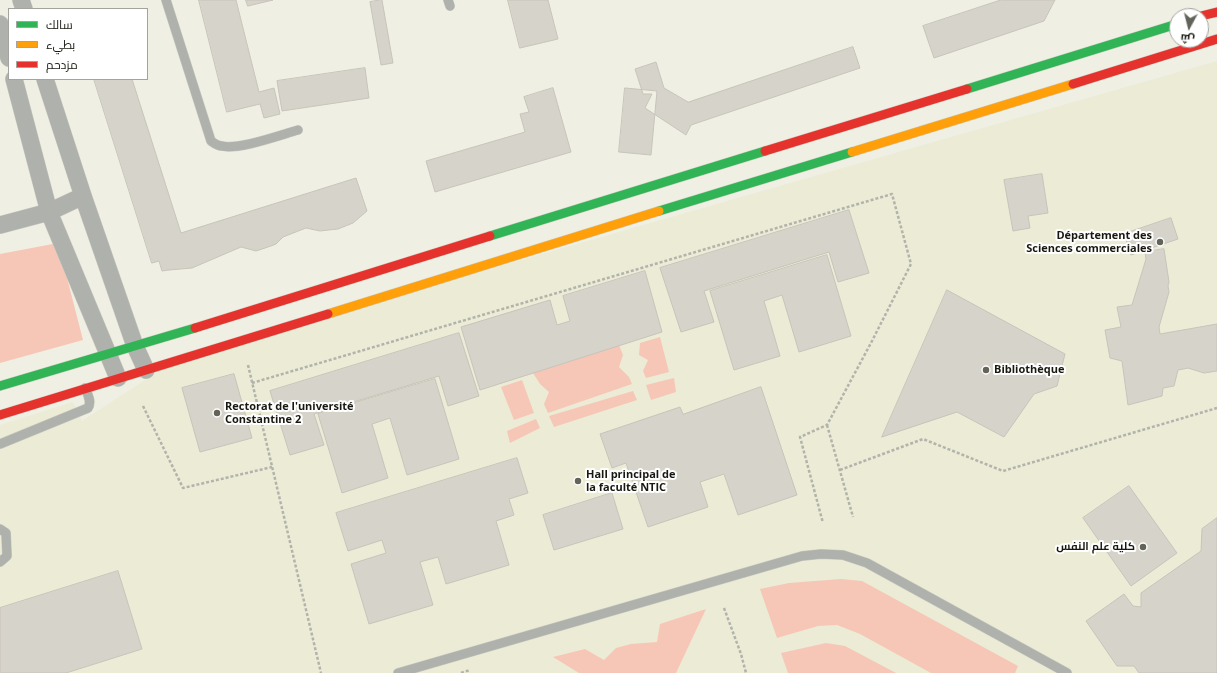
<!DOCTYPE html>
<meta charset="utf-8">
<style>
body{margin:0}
#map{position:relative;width:1217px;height:673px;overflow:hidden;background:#efefe3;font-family:"Open Sans",Cairo,sans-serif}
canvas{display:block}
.legend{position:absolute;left:8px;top:8px;width:140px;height:72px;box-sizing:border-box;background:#fff;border:1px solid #a3a39f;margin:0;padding:5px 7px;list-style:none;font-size:12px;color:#191810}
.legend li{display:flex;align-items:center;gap:8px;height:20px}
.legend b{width:20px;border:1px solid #a3a39f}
.north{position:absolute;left:1169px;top:8px;width:40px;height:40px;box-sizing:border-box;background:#fff;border:1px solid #a3a39f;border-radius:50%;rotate:187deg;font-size:11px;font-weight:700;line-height:16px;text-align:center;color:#191810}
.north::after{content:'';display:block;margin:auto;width:14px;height:18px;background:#64635a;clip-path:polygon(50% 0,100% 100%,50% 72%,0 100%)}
</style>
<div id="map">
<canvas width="1217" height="673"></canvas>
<ul class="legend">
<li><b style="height:5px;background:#30b455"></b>سالك</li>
<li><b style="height:5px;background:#ff9f0a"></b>بطيء</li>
<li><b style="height:5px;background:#e5322d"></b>مزدحم</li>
</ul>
<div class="north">ش</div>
</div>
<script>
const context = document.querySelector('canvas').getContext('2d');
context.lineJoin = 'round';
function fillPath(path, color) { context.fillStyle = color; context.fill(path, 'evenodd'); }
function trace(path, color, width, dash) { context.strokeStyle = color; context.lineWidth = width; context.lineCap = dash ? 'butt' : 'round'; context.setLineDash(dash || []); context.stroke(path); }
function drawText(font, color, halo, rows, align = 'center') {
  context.font = font + ' "Open Sans",Cairo,sans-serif'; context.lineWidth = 4; context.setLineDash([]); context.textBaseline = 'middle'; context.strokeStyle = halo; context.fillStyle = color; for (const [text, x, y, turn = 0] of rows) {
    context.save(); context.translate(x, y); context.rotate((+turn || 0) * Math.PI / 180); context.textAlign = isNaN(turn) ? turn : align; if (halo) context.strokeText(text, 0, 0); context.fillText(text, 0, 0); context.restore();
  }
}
fillPath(new Path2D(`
 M 1217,61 L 1217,673 L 0,673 L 0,425 L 73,402 L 82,421 L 176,360 L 231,343 Z`), '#ecebd5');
fillPath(new Path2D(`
 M 58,243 L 83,340 L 0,363 L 0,254 Z
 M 660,337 L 669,372 L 646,378 L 643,371 L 648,360 L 639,355 L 640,343 Z
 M 619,345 L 623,355 L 619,367 L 629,377 L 632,384 L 548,413 L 544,404 L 549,392 L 540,384 L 533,373 Z
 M 674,378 L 676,392 L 651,400 L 646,385 Z
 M 522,380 L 534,413 L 514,420 L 501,387 Z
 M 633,391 L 637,400 L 554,427 L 549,416 Z
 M 536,419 L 540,428 L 510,443 L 507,431 Z
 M 841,579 L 862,581 L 1018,666 L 1015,673 L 931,673 L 860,634 L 837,625 L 818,626 L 777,638 L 760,589 L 789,583 Z
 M 706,609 L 676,673 L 579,673 L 553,657 L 585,649 L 604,660 L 616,648 L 631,644 L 657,642 L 660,624 Z
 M 826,643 L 845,646 L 896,673 L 788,673 L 781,653 Z`), '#f6c7b6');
const building = new Path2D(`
 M 199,0 L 236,0 L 259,92 L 274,88 L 280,114 L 264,118 L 260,104 L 227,112 Z
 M 246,0 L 273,0 L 248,6 Z
 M 382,0 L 393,63 L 381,65 L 370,2 Z
 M 508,0 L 548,0 L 558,39 L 520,48 Z
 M 1001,0 L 1055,0 L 1044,21 L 934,58 L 923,26 Z
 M 853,47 L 860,68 L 691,125 L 686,135 L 645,108 L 652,94 L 643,94 L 635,69 L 656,62 L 664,88 L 688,102 Z
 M 365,68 L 369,98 L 282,111 L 277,81 Z
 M 94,79 L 132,79 L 181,233 L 356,178 L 367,211 L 353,223 L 338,229 L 320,231 L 306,228 L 283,237 L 276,244 L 271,246 L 256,251 L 241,247 L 192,268 L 169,270 L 162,271 L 159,261 L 152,263 Z
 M 553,88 L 571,152 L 435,192 L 426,161 L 525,132 L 520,114 L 529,112 L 524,97 Z
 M 625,88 L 657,91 L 651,155 L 619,152 Z
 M 1042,174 L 1048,213 L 1028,216 L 1030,228 L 1013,231 L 1004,180 Z
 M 849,210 L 869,273 L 838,282 L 829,252 L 704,291 L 714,322 L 681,332 L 660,268 Z
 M 1171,218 L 1178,239 L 1131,255 L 1124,234 Z
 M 1164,249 L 1169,282 L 1168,286 L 1169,292 L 1159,327 L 1160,334 L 1217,324 L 1217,371 L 1204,373 L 1188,368 L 1178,370 L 1174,386 L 1163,388 L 1162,396 L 1128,405 L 1122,361 L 1110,358 L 1105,330 L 1121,327 L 1117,307 L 1132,305 L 1146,259 L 1145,252 Z
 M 827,255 L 851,336 L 799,352 L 782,295 L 764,301 L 780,356 L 734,370 L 710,291 Z
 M 645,271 L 662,332 L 480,390 L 461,327 L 550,300 L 557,325 L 570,321 L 563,296 Z
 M 947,290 L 1065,354 L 1057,386 L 1034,394 L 1004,437 L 957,412 L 882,437 Z
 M 459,333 L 479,396 L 448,406 L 439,376 L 314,414 L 324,445 L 290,455 L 270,391 Z
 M 234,374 L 252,438 L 200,452 L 182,388 Z
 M 435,379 L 459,459 L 407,475 L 390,418 L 372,424 L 388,478 L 342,493 L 318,414 Z
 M 761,387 L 797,495 L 738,515 L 724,474 L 700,482 L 708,507 L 648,527 L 626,463 L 612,468 L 600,434 L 680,407 L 683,414 Z
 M 517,458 L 528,493 L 509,499 L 514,515 L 496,521 L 509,565 L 446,584 L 438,557 L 420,562 L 433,605 L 369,624 L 351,564 L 386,553 L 382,540 L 348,551 L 336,513 Z
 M 1129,486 L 1177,553 L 1131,586 L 1083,518 Z
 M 612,493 L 623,529 L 554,550 L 543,515 Z
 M 1217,518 L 1217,673 L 1139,673 L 1134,666 L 1117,666 L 1086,621 L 1124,594 L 1133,606 L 1141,607 L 1141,593 L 1201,551 L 1202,529 Z
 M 118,571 L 142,649 L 66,673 L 0,673 L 0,608 Z`);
fillPath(building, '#d6d3ca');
trace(building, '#c7c4bb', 1);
const lane = new Path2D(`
 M 166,0 L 211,141 C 214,143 217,146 222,146 C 239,150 280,135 298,130
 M 448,0 L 450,6
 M 0,444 L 88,408 C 92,402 88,395 85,388
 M 0,529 L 6,533 L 7,556 L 0,562
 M 398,673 L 802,556 L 821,554 L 843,555 L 867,563 L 1067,673`);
const street = new Path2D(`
 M 21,0 L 24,9
 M 0,24 L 9,58
 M 14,79 L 49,212 L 118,378
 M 45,79 L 83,196 L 135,346 L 146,370
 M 0,225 L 49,212 L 83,196`);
const fast = new Path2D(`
 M 967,89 L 1177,24
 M 659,211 L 852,152
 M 490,236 L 765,151
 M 0,386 L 195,328`);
const slow = new Path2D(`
 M 852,152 L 1073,84
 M 328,314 L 659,211`);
const jam = new Path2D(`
 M 1201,16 L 1217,12
 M 1073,84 L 1217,39
 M 765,151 L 967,89
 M 195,328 L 490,236
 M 0,415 L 328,314`);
trace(lane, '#ccccc2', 10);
trace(street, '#ccccc2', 18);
trace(fast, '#ccccc2', 10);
trace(slow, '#ccccc2', 10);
trace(jam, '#ccccc2', 10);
trace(new Path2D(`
 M 248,365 L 321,673
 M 252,383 L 892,194 L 911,264 L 872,341 L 827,425 L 800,437 L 823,523
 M 143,406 L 183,488 L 272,467
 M 827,425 L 853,517
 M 840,470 L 923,439 L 1003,471 L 1217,408
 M 724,608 L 741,654 L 746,673
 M 461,673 L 470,670`), '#b2b3ac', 2.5, [3, 2]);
trace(lane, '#afb1ad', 9);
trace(street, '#afb1ad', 17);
trace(fast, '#30b455', 9);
trace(slow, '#ff9f0a', 9);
trace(jam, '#e5322d', 9);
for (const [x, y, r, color] of [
 [1160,242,4,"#64635a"],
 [986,370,4,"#64635a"],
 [217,413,4,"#64635a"],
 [578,481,4,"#64635a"],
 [1143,547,4,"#64635a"]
]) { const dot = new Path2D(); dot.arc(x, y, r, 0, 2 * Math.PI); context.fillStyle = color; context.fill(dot); trace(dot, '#fff', 1.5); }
drawText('bold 11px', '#191810', '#fff', [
 ["Département des",1152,236,"right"],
 ["Sciences commerciales",1152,249,"right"],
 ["Bibliothèque",994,370],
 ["Rectorat de l'université",225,407],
 ["Constantine 2",225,420],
 ["Hall principal de",586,475],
 ["la faculté NTIC",586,488],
 ["كلية علم النفس",1135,547,"right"]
], 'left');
</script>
